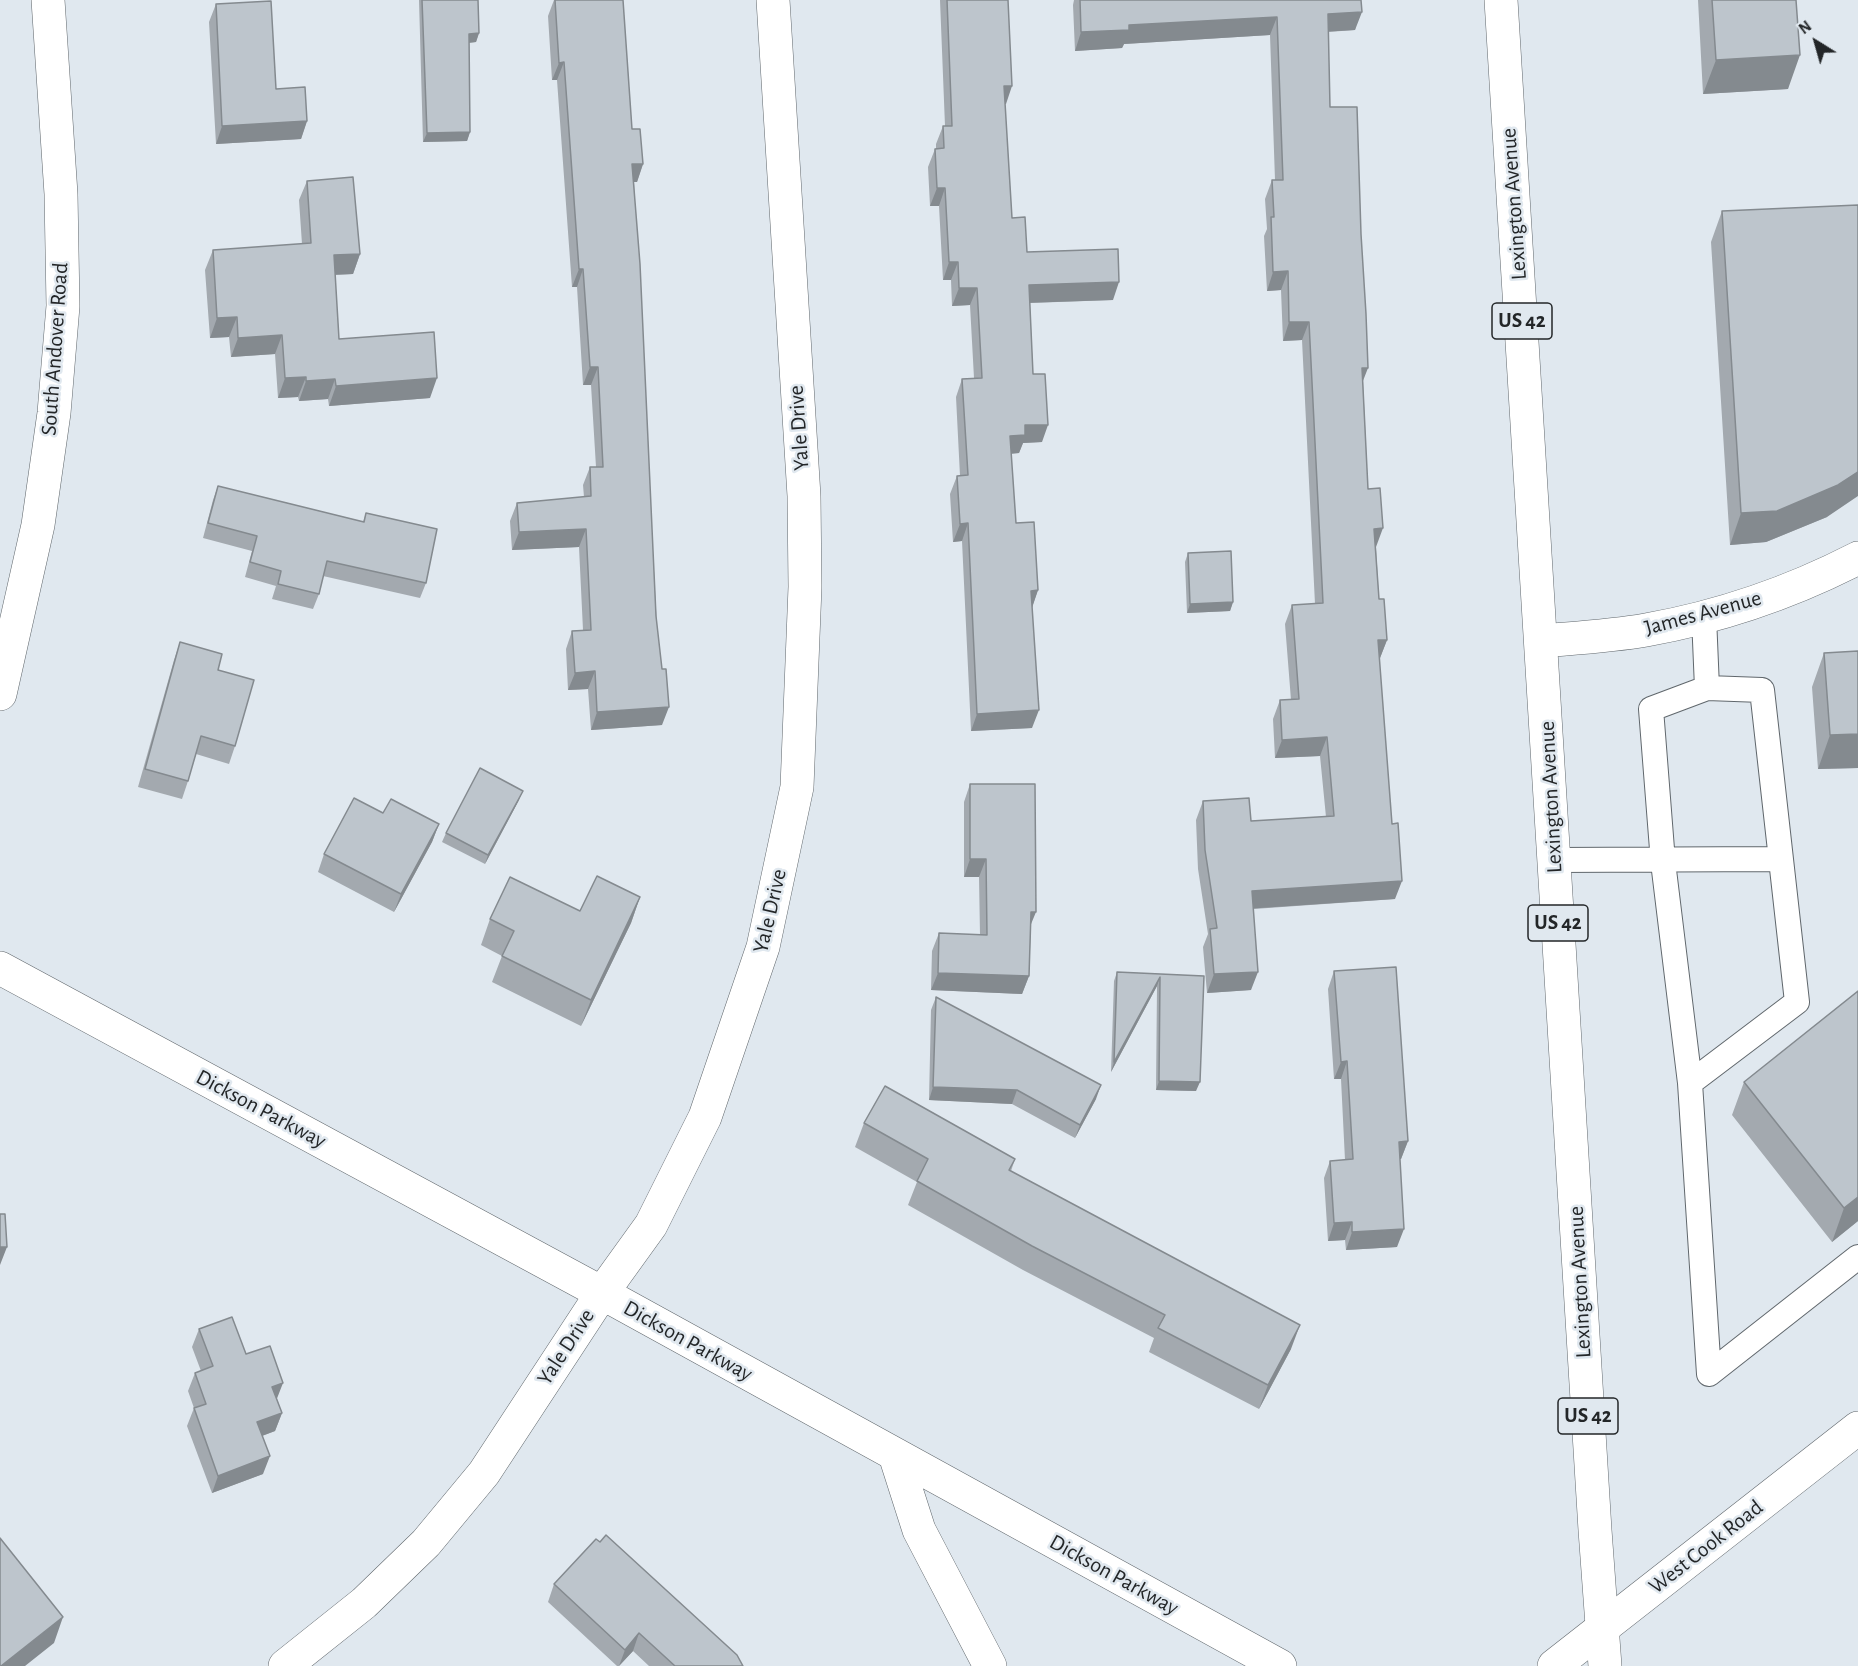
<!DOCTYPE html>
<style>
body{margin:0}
#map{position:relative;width:1858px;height:1666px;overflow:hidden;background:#e0e8ef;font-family:"Alegreya Sans",sans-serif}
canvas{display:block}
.north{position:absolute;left:1786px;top:12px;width:60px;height:60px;-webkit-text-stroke:4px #e0e8ef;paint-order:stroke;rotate:323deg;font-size:16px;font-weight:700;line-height:24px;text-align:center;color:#232628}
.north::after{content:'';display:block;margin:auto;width:21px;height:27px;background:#232628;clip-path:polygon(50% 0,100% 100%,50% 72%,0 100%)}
</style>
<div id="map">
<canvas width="1858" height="1666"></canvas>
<div class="north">N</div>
</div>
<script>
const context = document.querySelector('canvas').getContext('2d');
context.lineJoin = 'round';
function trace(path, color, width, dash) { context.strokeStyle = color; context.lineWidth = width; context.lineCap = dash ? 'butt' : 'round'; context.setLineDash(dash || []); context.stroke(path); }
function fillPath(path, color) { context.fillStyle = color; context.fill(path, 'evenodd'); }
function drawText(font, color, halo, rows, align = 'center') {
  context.font = font + ' "Alegreya Sans",sans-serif'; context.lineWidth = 5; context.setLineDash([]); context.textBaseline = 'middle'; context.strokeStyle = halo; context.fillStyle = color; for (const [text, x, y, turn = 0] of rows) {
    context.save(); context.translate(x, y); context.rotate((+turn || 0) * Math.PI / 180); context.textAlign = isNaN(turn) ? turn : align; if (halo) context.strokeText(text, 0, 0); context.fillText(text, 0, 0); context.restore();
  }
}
const service = new Path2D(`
 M 1704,617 L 1707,688 L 1762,690 L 1797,1002 L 1690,1083 L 1663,862 L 1651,709 L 1707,688
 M 1554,860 L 1780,859
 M 1690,1083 L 1709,1374 L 1858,1257`);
const minor = new Path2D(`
 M 1541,641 C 1576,638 1612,636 1646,630 C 1719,617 1792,592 1858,558
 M 0,694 L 38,525 L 54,413 L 63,306 L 61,194 L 48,0
 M 0,968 L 602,1293 L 1280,1666
 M 895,1455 L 919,1530 L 990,1666
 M 285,1666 L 364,1603 L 426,1543 L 484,1473 L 602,1293 L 651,1225 L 705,1117 L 763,947 L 797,787 L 805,587 L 804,496 L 773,0`);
const secondary = new Path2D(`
 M 1554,1666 L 1858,1428`);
const primary = new Path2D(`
 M 1501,0 L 1595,1530 L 1605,1666`);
trace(service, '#60676c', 26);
trace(minor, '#60676c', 34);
trace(secondary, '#60676c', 34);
trace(primary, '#60676c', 34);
trace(service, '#fff', 24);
trace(minor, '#fff', 33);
trace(secondary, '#fff', 33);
trace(primary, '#fff', 33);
fillPath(new Path2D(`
 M 419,0 L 478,0 L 479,33 L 476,42 L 469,43 L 470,132 L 467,141 L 423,142 Z
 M 554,0 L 623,0 L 632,129 L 643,164 L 637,182 L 634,182 L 662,725 L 591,730 L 588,689 L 568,690 L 566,649 L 572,631 L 583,630 L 579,547 L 512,550 L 510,521 L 517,503 L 584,497 L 583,485 L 590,467 L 596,467 L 591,385 L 583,385 L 577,287 L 572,287 L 557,80 L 552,80 L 548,16 Z
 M 940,0 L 1008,0 L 1005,104 L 1012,218 L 1027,252 L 1113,300 L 1030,303 L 1033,374 L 1042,442 L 1023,443 L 1019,453 L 1011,454 L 1016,523 L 1038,590 L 1032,607 L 1032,728 L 971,731 L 962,541 L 953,542 L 950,494 L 957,476 L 960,476 L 956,397 L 962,379 L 974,378 L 970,305 L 952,306 L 951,280 L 943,280 L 939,206 L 930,206 L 928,167 L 935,149 L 936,149 L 936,144 L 943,126 L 945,126 Z
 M 1074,0 L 1361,0 L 1355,30 L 1328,32 L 1330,107 L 1363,381 L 1368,489 L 1376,547 L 1379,599 L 1387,640 L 1380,658 L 1379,659 L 1395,899 L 1254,909 L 1251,990 L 1207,993 L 1203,947 L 1208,934 L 1198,869 L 1196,820 L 1203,801 L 1251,821 L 1326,817 L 1320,756 L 1275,758 L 1273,719 L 1280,700 L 1291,700 L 1285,624 L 1292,605 L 1315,604 L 1302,340 L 1283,341 L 1281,290 L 1267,291 L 1264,236 L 1267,229 L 1265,199 L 1272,180 L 1275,180 L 1270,35 L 1124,44 L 1122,48 L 1075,51 L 1073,5 Z
 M 1698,0 L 1796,0 L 1788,89 L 1703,94 Z
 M 216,4 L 276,89 L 307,121 L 301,139 L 216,144 L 209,22 Z
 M 307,181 L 360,254 L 353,274 L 335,275 L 339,339 L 430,398 L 329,406 L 328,399 L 299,401 L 298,397 L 278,398 L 275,354 L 231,357 L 229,337 L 210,338 L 205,270 L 213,250 L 302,244 L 299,200 Z
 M 1722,211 L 1827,517 L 1766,542 L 1730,545 L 1711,242 Z
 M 218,486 L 363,522 L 366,513 L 426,583 L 420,598 L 323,576 L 319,594 L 313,609 L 272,599 L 276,586 L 245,577 L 252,551 L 203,538 L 213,500 Z
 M 1188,553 L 1233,602 L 1230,611 L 1187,613 L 1185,562 Z
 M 180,642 L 218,670 L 235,746 L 229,764 L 196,754 L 188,781 L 182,799 L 138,787 L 174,660 Z
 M 1824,653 L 1858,768 L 1818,769 L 1812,687 Z
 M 970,784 L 1031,926 L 1029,976 L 1022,994 L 931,990 L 932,951 L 939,933 L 980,935 L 979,877 L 964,877 L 964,802 Z
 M 519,800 L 485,864 L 442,842 L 446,833 Z
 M 383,813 L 439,824 L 432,842 L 394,912 L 318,872 L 324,854 Z
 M 640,897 L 631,923 L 581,1026 L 492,982 L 502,956 L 481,945 L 490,919 L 580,911 Z
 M 1334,971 L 1408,1141 L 1401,1159 L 1400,1159 L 1397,1247 L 1346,1250 L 1345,1240 L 1328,1241 L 1324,1178 L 1330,1161 L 1345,1160 L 1341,1079 L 1334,1079 L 1328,989 Z
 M 1117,972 L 1204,976 L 1196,1091 L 1156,1090 L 1157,986 L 1111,1072 L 1114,981 Z
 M 1858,991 L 1858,1221 L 1832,1242 L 1732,1115 L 1744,1082 Z
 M 936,997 L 1096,1099 L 1075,1138 L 1012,1104 L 929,1100 L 931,1010 Z
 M 864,1123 L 1015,1159 L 1011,1171 L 1291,1349 L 1259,1409 L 1149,1352 L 1154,1338 L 1023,1270 L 908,1205 L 917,1182 L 855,1147 Z
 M 199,1329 L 246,1354 L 277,1399 L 282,1413 L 275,1431 L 262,1436 L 263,1474 L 212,1493 L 187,1426 L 194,1408 L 188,1391 L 195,1373 L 201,1371 L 192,1347 Z
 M 554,1584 L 743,1666 L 649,1666 L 633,1651 L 619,1666 L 617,1666 L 548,1602 Z`), '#a3a9af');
fillPath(new Path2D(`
 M 1362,12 L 1355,30 L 1321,32 L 1328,14 Z
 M 1277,17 L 1270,35 L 1124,44 L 1122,48 L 1075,51 L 1081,32 L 1129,25 Z
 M 479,33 L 476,42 L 466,43 L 469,34 Z
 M 1800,55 L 1788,89 L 1703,94 L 1716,60 Z
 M 564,62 L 557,80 L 552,80 L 559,63 Z
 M 1004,86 L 1012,86 L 1006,104 L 997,104 Z
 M 307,121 L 301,139 L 216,144 L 222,126 Z
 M 470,132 L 467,141 L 423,142 L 427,133 Z
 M 632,164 L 643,164 L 637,182 L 626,182 Z
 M 937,188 L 945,188 L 939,206 L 930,206 Z
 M 360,254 L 353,274 L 327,275 L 334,255 Z
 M 949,262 L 958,262 L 951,280 L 943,280 Z
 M 579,269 L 583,269 L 577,287 L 572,287 Z
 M 1288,271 L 1281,290 L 1267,291 L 1273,272 Z
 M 1119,282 L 1113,300 L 1023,303 L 1029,285 Z
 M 959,288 L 977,288 L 970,305 L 952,306 Z
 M 237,317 L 229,337 L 210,338 L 217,318 Z
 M 1289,322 L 1309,322 L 1302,340 L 1283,341 Z
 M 282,335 L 275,354 L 231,357 L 238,338 Z
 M 590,367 L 598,367 L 591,385 L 583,385 Z
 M 1362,368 L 1368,368 L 1361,386 Z
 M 306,377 L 298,397 L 278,398 L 285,378 Z
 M 437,378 L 430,398 L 329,406 L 336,386 Z
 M 335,379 L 328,399 L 299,401 L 306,381 Z
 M 1025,425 L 1048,425 L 1042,442 L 1023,443 L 1019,453 L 1004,454 L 1010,436 Z
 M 1858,472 L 1858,496 L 1827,517 L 1766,542 L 1730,545 L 1741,513 Z
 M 968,523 L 962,541 L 953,542 L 960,524 Z
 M 1383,528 L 1376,547 L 1368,548 L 1374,529 Z
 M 586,529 L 579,547 L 512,550 L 519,532 Z
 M 1038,590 L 1032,608 L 1031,591 Z
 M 1233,602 L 1230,611 L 1187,613 L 1190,604 Z
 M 1378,640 L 1387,640 L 1380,658 L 1371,659 Z
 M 595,671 L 588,689 L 568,690 L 575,673 Z
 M 669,707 L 662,725 L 591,730 L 597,712 Z
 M 1039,710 L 1032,728 L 971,731 L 977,714 Z
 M 1858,734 L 1858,768 L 1818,769 L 1830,735 Z
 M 1327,737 L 1320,756 L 1275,758 L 1282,740 Z
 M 523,791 L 519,800 L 485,864 L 488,855 Z
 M 439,824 L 432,842 L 394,912 L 401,894 Z
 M 970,859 L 986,859 L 979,877 L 964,877 Z
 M 1402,881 L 1395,899 L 1245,909 L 1252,891 Z
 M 640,897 L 631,923 L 581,1026 L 591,1000 Z
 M 1031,912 L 1036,912 L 1029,929 Z
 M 1258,972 L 1251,990 L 1207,993 L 1214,974 Z
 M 938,973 L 1029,976 L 1022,994 L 931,990 Z
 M 1160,977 L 1157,986 L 1111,1072 L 1114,1062 Z
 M 1347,1061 L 1341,1079 L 1334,1079 L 1341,1062 Z
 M 1159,1081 L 1200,1082 L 1196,1091 L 1156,1090 Z
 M 1101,1085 L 1096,1099 L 1075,1138 L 1080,1125 Z
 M 933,1087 L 1017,1090 L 1012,1104 L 929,1100 Z
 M 1408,1141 L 1401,1159 L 1392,1159 L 1399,1142 Z
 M 1858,1197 L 1858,1221 L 1832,1242 L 1844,1208 Z
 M 1352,1222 L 1345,1240 L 1328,1241 L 1334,1223 Z
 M 1404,1229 L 1397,1247 L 1346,1250 L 1352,1232 Z
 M 0,1247 L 7,1247 L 0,1265 Z
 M 1300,1325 L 1291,1349 L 1259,1409 L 1268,1385 Z
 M 283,1383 L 276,1401 L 272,1387 Z
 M 282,1413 L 275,1431 L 251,1440 L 257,1422 Z
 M 270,1456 L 263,1474 L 212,1493 L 218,1476 Z
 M 63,1617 L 54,1643 L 25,1666 L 1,1666 Z
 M 639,1633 L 633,1651 L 619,1666 L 625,1650 Z`), '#848a8f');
const building = new Path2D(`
 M 422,0 L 478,0 L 479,33 L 469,34 L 470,132 L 427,133 Z
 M 555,0 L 623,0 L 632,129 L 640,129 L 643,164 L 632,164 L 640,264 L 656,616 L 662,669 L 666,669 L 669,707 L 597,712 L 595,671 L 575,673 L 572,631 L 591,630 L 586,529 L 519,532 L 517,503 L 591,496 L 590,467 L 603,467 L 598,367 L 590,367 L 583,269 L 579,269 L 564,62 L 559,63 Z
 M 947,0 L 1008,0 L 1012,86 L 1004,86 L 1012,218 L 1025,217 L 1027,252 L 1118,249 L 1119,282 L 1029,285 L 1033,374 L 1045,374 L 1048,425 L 1025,425 L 1025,435 L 1010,436 L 1016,523 L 1034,522 L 1038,590 L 1031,591 L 1039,710 L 977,714 L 968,523 L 960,524 L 957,476 L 968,475 L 962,379 L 982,378 L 977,288 L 959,288 L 958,262 L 949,262 L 945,188 L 937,188 L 935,149 L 944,148 L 943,126 L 952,126 Z
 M 1080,0 L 1361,0 L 1362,12 L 1328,14 L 1330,107 L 1357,107 L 1361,234 L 1366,314 L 1368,368 L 1362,368 L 1368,489 L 1380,488 L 1383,528 L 1374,529 L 1379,599 L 1384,599 L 1387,640 L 1378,640 L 1392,824 L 1398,823 L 1402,881 L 1252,891 L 1258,972 L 1214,974 L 1210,929 L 1217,928 L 1205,850 L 1203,801 L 1249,798 L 1251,821 L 1334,816 L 1327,737 L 1282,740 L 1280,700 L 1299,699 L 1292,605 L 1323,603 L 1309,322 L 1289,322 L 1288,271 L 1273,272 L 1271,217 L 1274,217 L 1272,180 L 1283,180 L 1277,17 L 1129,25 L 1129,30 L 1081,32 Z
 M 1712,0 L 1796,0 L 1800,55 L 1716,60 Z
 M 271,1 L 276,89 L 305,87 L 307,121 L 222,126 L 216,4 Z
 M 353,177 L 360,254 L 334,255 L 339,339 L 434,332 L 437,378 L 336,386 L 335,379 L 306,381 L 306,377 L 285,378 L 282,335 L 238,338 L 237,317 L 217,318 L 213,250 L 311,243 L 307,181 Z
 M 1858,205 L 1858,472 L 1838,485 L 1777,511 L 1741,513 L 1722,211 Z
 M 218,486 L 364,522 L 366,513 L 437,529 L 426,583 L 327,561 L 319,594 L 278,584 L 281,571 L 250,562 L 257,536 L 208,523 Z
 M 1231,551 L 1233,602 L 1190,604 L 1188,553 Z
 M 180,642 L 222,654 L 218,670 L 254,680 L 235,746 L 201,736 L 188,781 L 145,769 Z
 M 1858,651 L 1858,734 L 1830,735 L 1824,653 Z
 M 480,768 L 523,791 L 488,855 L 446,833 Z
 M 970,784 L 1035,784 L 1036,912 L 1031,912 L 1029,976 L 938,973 L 939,933 L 987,935 L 986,859 L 970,859 Z
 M 354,798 L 383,813 L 391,799 L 439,824 L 401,894 L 324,854 Z
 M 597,876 L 640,897 L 591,1000 L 502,956 L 514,931 L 490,919 L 510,877 L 580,911 Z
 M 1396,967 L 1408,1141 L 1399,1142 L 1404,1229 L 1352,1232 L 1352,1222 L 1334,1223 L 1330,1161 L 1353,1159 L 1347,1061 L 1341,1062 L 1334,971 Z
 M 1117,972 L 1204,976 L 1200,1082 L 1159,1081 L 1160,977 L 1114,1062 Z
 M 1858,991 L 1858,1197 L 1844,1208 L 1744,1082 Z
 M 936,997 L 1101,1085 L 1080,1125 L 1017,1090 L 933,1087 Z
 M 885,1086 L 1015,1159 L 1009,1170 L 1300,1325 L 1268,1385 L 1158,1328 L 1165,1315 L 1032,1246 L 917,1181 L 928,1159 L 864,1123 Z
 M 0,1214 L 5,1214 L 7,1247 L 0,1247 Z
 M 232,1317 L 246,1354 L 270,1346 L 283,1383 L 272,1387 L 282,1413 L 257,1422 L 270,1456 L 218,1476 L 194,1408 L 206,1404 L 195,1373 L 213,1366 L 199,1329 Z
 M 606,1535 L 737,1655 L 743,1666 L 675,1666 L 639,1633 L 625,1650 L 554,1584 L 596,1539 L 600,1542 Z
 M 0,1538 L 63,1617 L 1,1666 L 0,1666 Z`);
fillPath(building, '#bdc5cc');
trace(building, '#848a8f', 1.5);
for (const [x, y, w] of [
 [1522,321,60],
 [1558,923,60],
 [1588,1416,60]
]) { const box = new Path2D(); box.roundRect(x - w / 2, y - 18, w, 36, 4.5); context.fillStyle = '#e0e8ef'; context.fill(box); trace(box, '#232628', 1.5); }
drawText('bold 21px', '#232628', null, [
 ["US 42",1522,321],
 ["US 42",1558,923],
 ["US 42",1588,1416]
]);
drawText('22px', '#232628', '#e0e8ef', [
 ["Lexington Avenue",1514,204,-94],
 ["South Andover Road",55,349,-86],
 ["Yale Drive",799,428,-94],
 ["James Avenue",1703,613,-15],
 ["Lexington Avenue",1551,797,-93],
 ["Yale Drive",770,911,-77],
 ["Dickson Parkway",261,1109,28],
 ["Lexington Avenue",1580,1282,-93],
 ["Dickson Parkway",688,1341,29],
 ["Yale Drive",566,1347,-57],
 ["West Cook Road",1706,1547,-38],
 ["Dickson Parkway",1114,1575,29]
]);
</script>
